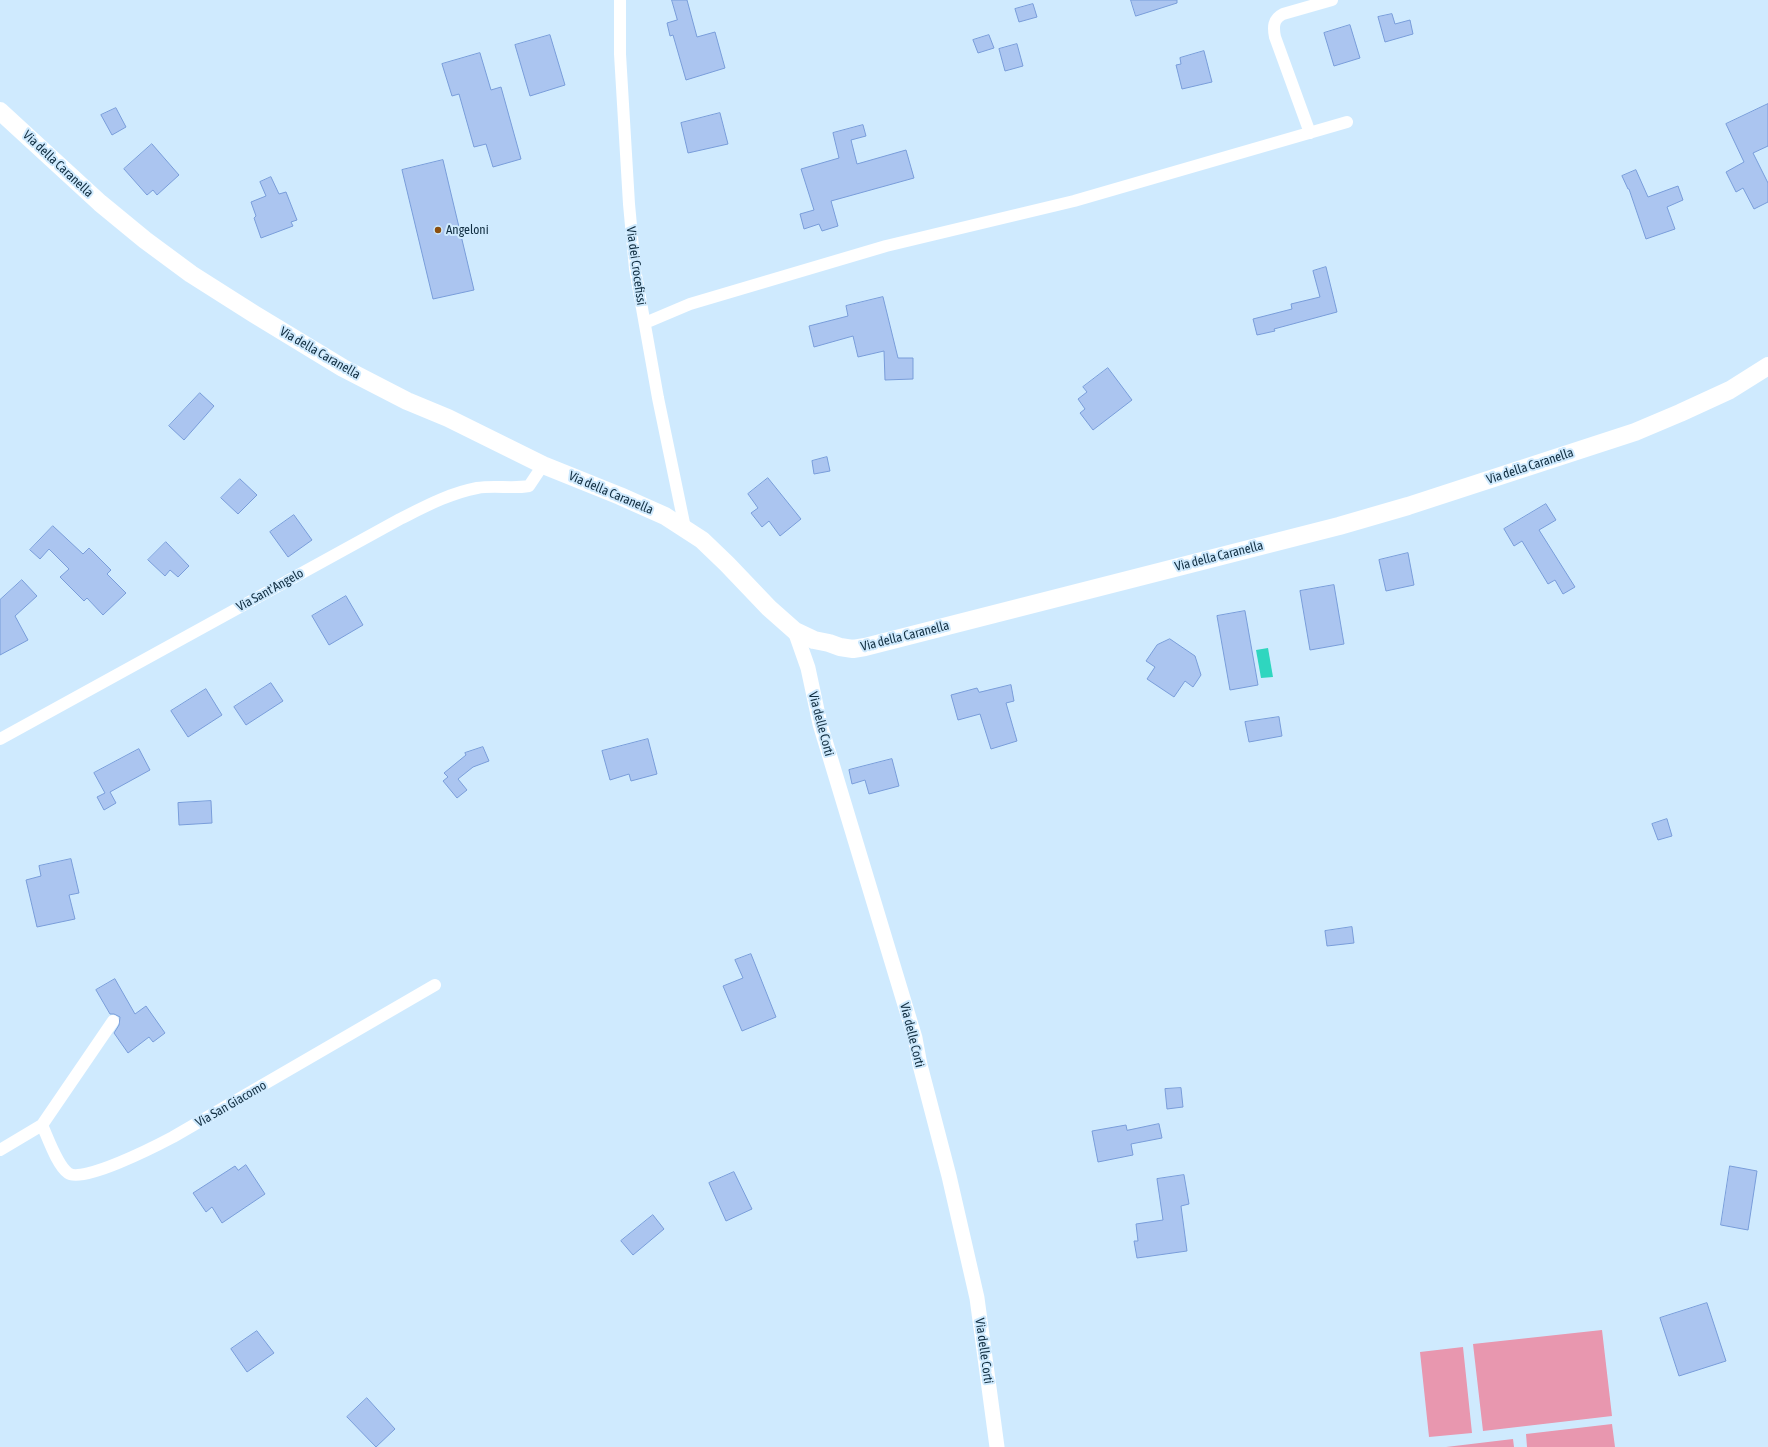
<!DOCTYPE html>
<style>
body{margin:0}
canvas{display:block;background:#cfeafe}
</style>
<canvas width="1768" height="1447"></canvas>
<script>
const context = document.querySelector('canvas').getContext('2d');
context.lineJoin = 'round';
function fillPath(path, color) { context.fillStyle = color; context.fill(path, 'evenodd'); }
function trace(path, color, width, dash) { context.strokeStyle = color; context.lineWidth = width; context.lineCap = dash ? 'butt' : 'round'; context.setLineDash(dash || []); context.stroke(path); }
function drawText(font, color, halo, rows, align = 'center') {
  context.font = font + ' "Asap Condensed",sans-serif'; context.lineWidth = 4; context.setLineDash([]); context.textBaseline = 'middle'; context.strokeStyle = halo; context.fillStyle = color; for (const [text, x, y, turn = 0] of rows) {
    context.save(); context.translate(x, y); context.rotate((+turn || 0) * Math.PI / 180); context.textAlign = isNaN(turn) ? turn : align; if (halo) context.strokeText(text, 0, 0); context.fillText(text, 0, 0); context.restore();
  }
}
fillPath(new Path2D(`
 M 1602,1330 L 1612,1416 L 1483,1431 L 1473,1344 Z
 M 1463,1347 L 1472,1433 L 1429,1437 L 1420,1352 Z
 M 1612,1424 L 1615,1447 L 1527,1447 L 1526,1434 Z
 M 1513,1439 L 1514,1447 L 1446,1447 Z`), '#e897af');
fillPath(new Path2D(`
 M 1268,648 L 1273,677 L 1261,678 L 1256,650 Z`), '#2fd6bf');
const building = new Path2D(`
 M 672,0 L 687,0 L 697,37 L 715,32 L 725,68 L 686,80 L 673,35 L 670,36 L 667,23 L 677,20 Z
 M 1131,0 L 1177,0 L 1177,3 L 1136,16 Z
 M 1033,4 L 1037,17 L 1019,22 L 1015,9 Z
 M 1392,14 L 1395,24 L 1410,20 L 1413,34 L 1385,42 L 1378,17 Z
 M 1350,25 L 1360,58 L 1334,66 L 1324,33 Z
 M 550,35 L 565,85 L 530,96 L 515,45 Z
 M 989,35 L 994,48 L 978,53 L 973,40 Z
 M 1017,44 L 1023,66 L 1005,71 L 999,49 Z
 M 1204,51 L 1212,82 L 1182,89 L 1176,65 L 1181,64 L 1180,58 Z
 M 480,53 L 491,90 L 501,87 L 521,159 L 493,167 L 486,144 L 474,147 L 459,94 L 452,96 L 442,64 Z
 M 1768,104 L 1768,146 L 1753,153 L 1768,183 L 1768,202 L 1754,209 L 1743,188 L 1736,192 L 1726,172 L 1744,162 L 1726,124 Z
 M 116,108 L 126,127 L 112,135 L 101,115 Z
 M 720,113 L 728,144 L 688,153 L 681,123 Z
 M 863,125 L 866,136 L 851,140 L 857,164 L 906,150 L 914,178 L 831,201 L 838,226 L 822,231 L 819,224 L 804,229 L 800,214 L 814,210 L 801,169 L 839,158 L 833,133 Z
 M 152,144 L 179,175 L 157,195 L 153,190 L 147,195 L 124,169 Z
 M 443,160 L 474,290 L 433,299 L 402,170 Z
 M 1636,170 L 1648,197 L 1678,186 L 1683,200 L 1667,207 L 1675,229 L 1646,239 L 1629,189 L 1628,189 L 1622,176 Z
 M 271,177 L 279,194 L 286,192 L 297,220 L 291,222 L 293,226 L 261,238 L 254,218 L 256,216 L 251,202 L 266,196 L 260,182 Z
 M 1326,267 L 1337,312 L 1274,329 L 1275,331 L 1257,335 L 1253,319 L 1292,309 L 1291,304 L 1320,297 L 1313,271 Z
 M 883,297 L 898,358 L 913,358 L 913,379 L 885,380 L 884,351 L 858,357 L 853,336 L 814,347 L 809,326 L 848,316 L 846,306 Z
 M 1108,368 L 1132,400 L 1093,430 L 1080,413 L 1085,409 L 1078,399 L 1087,392 L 1083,387 Z
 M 200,393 L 214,406 L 184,440 L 169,426 Z
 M 827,457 L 830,471 L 814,474 L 812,461 Z
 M 768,478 L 801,519 L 780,536 L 769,521 L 762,527 L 751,513 L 758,508 L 748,494 Z
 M 240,479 L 257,495 L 238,514 L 221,498 Z
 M 1546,504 L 1556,520 L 1539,530 L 1575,587 L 1563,594 L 1555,580 L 1548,584 L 1522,541 L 1514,546 L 1504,529 Z
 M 294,515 L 312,540 L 288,557 L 270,532 Z
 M 53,526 L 83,554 L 89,548 L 111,570 L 107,574 L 126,593 L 103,615 L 87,598 L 84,601 L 60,577 L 69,569 L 49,549 L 40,559 L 30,550 Z
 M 166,542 L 189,566 L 178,577 L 170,570 L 165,576 L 148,560 Z
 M 1408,553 L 1414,585 L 1386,591 L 1379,560 Z
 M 22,580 L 37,596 L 15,616 L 28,640 L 0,655 L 0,600 Z
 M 1334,585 L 1344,644 L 1310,650 L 1300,591 Z
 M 346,596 L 363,625 L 329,645 L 312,616 Z
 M 1245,611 L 1258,685 L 1230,690 L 1217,616 Z
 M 1170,639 L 1195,656 L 1201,675 L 1193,687 L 1185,681 L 1174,697 L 1147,679 L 1155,667 L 1146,661 L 1157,645 Z
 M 271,683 L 283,701 L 246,725 L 234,707 Z
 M 1011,685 L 1014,701 L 1006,703 L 1017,741 L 991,749 L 980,714 L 958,720 L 951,695 L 977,688 L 979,692 Z
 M 206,689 L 222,715 L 188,737 L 171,711 Z
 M 1279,717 L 1282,736 L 1249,742 L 1245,722 Z
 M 648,739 L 657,774 L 631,781 L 629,774 L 610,780 L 602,751 Z
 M 483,747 L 489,761 L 473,767 L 458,779 L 467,790 L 457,798 L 443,781 L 448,777 L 444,773 L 466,755 L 465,753 Z
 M 139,749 L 150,770 L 110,792 L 116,803 L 104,810 L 97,797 L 105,793 L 94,773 Z
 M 892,759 L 899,786 L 869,794 L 865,780 L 852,784 L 849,770 Z
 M 211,801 L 212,823 L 179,825 L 178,803 Z
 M 1667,819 L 1672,836 L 1658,840 L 1652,824 Z
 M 71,859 L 79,893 L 69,895 L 75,919 L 37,927 L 26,880 L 41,876 L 39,866 Z
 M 1352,927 L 1354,943 L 1327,946 L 1325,931 Z
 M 751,954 L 776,1017 L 742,1031 L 723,986 L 743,978 L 735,960 Z
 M 115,979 L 135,1014 L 146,1006 L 165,1033 L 153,1042 L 149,1037 L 128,1053 L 114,1033 L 119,1025 L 120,1017 L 114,1014 L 110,1014 L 96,990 Z
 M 1181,1088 L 1183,1107 L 1167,1109 L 1165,1089 Z
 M 1159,1124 L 1162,1138 L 1131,1144 L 1133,1155 L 1098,1162 L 1092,1131 L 1126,1125 L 1127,1130 Z
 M 246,1165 L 265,1194 L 222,1223 L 212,1207 L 206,1212 L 193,1193 L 235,1166 L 238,1170 Z
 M 1730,1166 L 1757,1171 L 1748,1230 L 1721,1225 Z
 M 734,1172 L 752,1209 L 726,1221 L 709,1183 Z
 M 1184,1175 L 1189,1204 L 1181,1206 L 1187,1251 L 1137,1258 L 1134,1241 L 1138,1241 L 1136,1224 L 1163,1220 L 1157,1179 Z
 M 653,1215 L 664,1229 L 633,1255 L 621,1241 Z
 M 1707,1303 L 1726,1361 L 1679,1376 L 1660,1318 Z
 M 257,1331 L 274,1353 L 247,1372 L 231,1349 Z
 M 367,1398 L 395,1429 L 376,1447 L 347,1417 Z`);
fillPath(building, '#abc5f0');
trace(building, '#799dda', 1);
trace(new Path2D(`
 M 620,0 L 620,54 L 629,204 L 635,269 L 658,398 L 685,528
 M 1310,133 L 1275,37 C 1273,27 1273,19 1283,14 L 1332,0
 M 645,323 L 690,304 L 886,246 L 1074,201 L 1347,122
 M 0,739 L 400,519 C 424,507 450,493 477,488 C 494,485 512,489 529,486 L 543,465
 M 42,1125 C 48,1138 57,1165 68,1173 C 82,1184 156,1146 173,1137 L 435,985
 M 0,1150 L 42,1125 L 113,1021`), '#fff', 12);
trace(new Path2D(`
 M 795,631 L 808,668 L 820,724 L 915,1038 L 920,1065 L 949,1176 L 977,1298 L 997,1447`), '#fff', 15);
trace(new Path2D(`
 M 0,111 L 100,203 L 145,240 L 191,274 L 254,314 L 343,368 L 407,401 L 448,418 L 543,465 L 620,496 L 665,516 L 702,540 L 727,564 L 769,608 L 795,631 L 814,640 L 829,643 L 840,647 L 853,649 L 865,647 L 1339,526 L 1408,506 L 1635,432 L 1680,413 L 1730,390 L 1768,366`), '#fff', 18);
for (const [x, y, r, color] of [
 [438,230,4,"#8c500f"]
]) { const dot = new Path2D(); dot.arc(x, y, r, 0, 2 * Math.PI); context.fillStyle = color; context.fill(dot); trace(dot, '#cfeafe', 1.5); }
drawText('13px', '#112e41', '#cfeafe', [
 ["Via della Caranella",58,164,43],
 ["Via dei Crocefissi",636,266,82],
 ["Via della Caranella",320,353,30],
 ["Via della Caranella",1530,466,-18],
 ["Via della Caranella",611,493,23],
 ["Via della Caranella",1219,556,-14],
 ["Via Sant'Angelo",270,590,-29],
 ["Via della Caranella",905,636,-14],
 ["Via delle Corti",821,724,75],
 ["Via delle Corti",912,1035,76],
 ["Via San Giacomo",231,1104,-30],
 ["Via delle Corti",984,1351,82]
]);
drawText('13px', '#112e41', '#cfeafe', [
 ["Angeloni",446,230]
], 'left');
</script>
